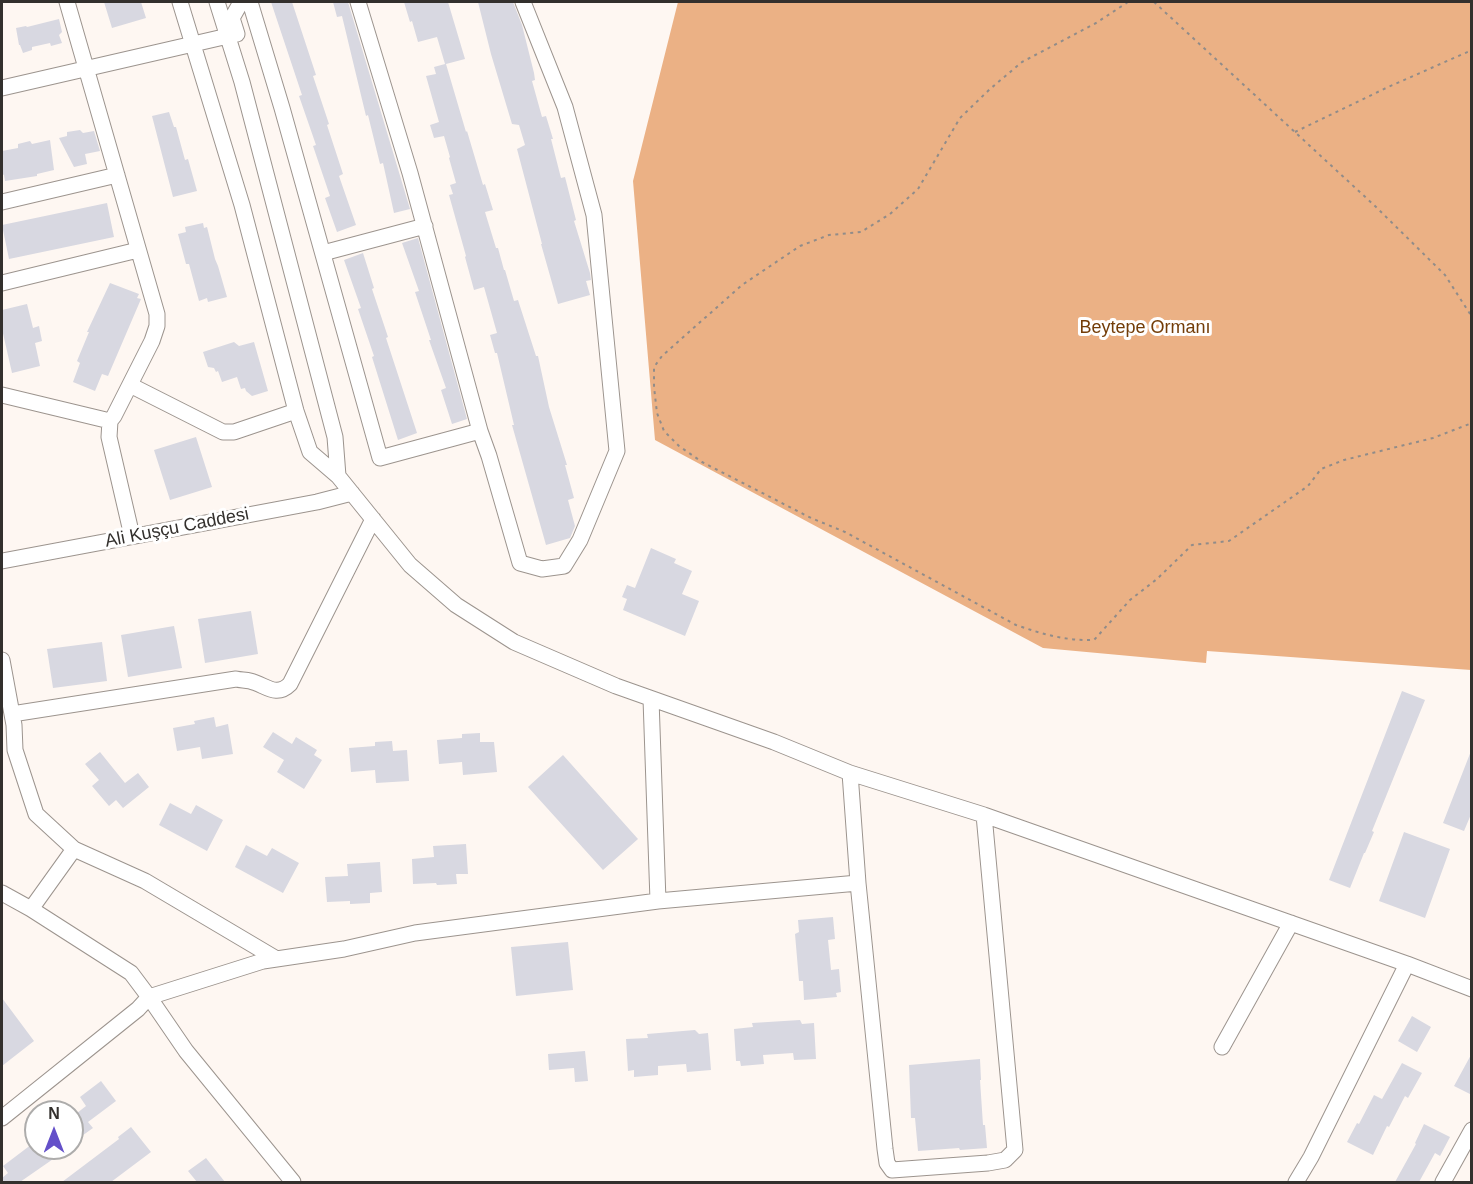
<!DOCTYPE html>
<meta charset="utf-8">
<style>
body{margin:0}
#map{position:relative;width:1473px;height:1184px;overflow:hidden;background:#fef7f2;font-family:Arial,sans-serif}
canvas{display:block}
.frame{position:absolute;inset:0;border:3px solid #33302d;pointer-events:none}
.north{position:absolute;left:24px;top:1100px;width:60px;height:60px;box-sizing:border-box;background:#fff;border:2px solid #adacab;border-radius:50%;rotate:0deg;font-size:16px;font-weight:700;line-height:24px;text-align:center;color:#33302d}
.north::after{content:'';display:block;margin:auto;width:21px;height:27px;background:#6450c9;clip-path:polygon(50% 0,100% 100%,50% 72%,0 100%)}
</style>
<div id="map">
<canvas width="1473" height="1184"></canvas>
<div class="frame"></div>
<div class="north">N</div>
</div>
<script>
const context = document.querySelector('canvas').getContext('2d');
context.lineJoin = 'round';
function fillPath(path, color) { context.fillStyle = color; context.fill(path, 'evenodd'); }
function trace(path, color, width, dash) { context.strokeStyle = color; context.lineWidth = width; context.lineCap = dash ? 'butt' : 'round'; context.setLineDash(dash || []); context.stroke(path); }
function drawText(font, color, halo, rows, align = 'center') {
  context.font = font + ' Arial,sans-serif'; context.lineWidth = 6; context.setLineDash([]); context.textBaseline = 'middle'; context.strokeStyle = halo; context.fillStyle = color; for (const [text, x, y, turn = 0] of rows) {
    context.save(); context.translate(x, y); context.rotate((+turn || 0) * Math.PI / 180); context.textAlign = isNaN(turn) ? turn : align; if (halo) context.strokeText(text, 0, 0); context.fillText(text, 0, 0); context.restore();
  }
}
fillPath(new Path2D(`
 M 678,2 L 1471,2 L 1471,670 L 1207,651 L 1206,663 L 1043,648 L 655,440 L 633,181 Z`), '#ebb185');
fillPath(new Path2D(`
 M 104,2 L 141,2 L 146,18 L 112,28 Z
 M 271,2 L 292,2 L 316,75 L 313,76 L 329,124 L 327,125 L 343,174 L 339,176 L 356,225 L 337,232 L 325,198 L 330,196 L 313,146 L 316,145 L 299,96 L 302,95 Z
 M 333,2 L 348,2 L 410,209 L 394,213 L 383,163 L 380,164 L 368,115 L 366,116 L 342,16 L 337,17 Z
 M 404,2 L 448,2 L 465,59 L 446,64 L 466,132 L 467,131 L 483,185 L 485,184 L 493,210 L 485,212 L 496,248 L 498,248 L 504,270 L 505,270 L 514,301 L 518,300 L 536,356 L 538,356 L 549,407 L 567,465 L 565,465 L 574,498 L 568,500 L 575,526 L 570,538 L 546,545 L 512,425 L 514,425 L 497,353 L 495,353 L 490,335 L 497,333 L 484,287 L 474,290 L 465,257 L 466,256 L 449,195 L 453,194 L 450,185 L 456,183 L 449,158 L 450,157 L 444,136 L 434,138 L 430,125 L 439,122 L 426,76 L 436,74 L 434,67 L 445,64 L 437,37 L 418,42 L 412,21 L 410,22 Z
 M 478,2 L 513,2 L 522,25 L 534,73 L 535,80 L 532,81 L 542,117 L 546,116 L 553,139 L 551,139 L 561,178 L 565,177 L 576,220 L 574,221 L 590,273 L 591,280 L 586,281 L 590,295 L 558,304 L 541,244 L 542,244 L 517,149 L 525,145 L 519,125 L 512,124 L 491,54 Z
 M 59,19 L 62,32 L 59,35 L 62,43 L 51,46 L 50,43 L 32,47 L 32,50 L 23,53 L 20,45 L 19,45 L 16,28 L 26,26 L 27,27 Z
 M 169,112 L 174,127 L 176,127 L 185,160 L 188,159 L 197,191 L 173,197 L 152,116 Z
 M 80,130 L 83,133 L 94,131 L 100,151 L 85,154 L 87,164 L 74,167 L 59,138 L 67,136 L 67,132 Z
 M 50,140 L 54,170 L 37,174 L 37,176 L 5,181 L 4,175 L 2,174 L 2,151 L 18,148 L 18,144 L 30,141 L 32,144 Z
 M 107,203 L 114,237 L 9,259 L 2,225 Z
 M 203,223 L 204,228 L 207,227 L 215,259 L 218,266 L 227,297 L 208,302 L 207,298 L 199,301 L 189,264 L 186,264 L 178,234 L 186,232 L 185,227 Z
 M 418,238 L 467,419 L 452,424 L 441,390 L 446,388 L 429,340 L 431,340 L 415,292 L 419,291 L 402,243 Z
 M 363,253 L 374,288 L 372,289 L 388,337 L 386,338 L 417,433 L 398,440 L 372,357 L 374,356 L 358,309 L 361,308 L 344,260 Z
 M 110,283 L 139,294 L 137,298 L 141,299 L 108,376 L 102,374 L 95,391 L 73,382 L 80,363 L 77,361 L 89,332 L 87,332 Z
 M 27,304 L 33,328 L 39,326 L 42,341 L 35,343 L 40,366 L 12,373 L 2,329 L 2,310 Z
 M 234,342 L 239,346 L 254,342 L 268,391 L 252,396 L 246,391 L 245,388 L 241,389 L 237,377 L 222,382 L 218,371 L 216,372 L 214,368 L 208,367 L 203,352 Z
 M 196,437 L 212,487 L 170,500 L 154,450 Z
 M 651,548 L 676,559 L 674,563 L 692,571 L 682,594 L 699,601 L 685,636 L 623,610 L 627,599 L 622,597 L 627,585 L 635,588 Z
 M 251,611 L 258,654 L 205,663 L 198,619 Z
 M 174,626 L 182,668 L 128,677 L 121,635 Z
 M 102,642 L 107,681 L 53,688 L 47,649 Z
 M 1402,691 L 1425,700 L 1372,831 L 1374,832 L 1365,853 L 1364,853 L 1350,888 L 1329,880 Z
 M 214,717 L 216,727 L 228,724 L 233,754 L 202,759 L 200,747 L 177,751 L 173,728 L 195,724 L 194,721 Z
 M 273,732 L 292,744 L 296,737 L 317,750 L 314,755 L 322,760 L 304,789 L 277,772 L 284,760 L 263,747 Z
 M 480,733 L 480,742 L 494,742 L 497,772 L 463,775 L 462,762 L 439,764 L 437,740 L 462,738 L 462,734 Z
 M 392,741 L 393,751 L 407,750 L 409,781 L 376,783 L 375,770 L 351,772 L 349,748 L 375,746 L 375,742 Z
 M 1471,751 L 1472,812 L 1464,831 L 1443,823 Z
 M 100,752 L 125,783 L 138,773 L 149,787 L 123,808 L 116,800 L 109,806 L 92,786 L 99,780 L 85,764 Z
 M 563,755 L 638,839 L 603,870 L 528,787 Z
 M 170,803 L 191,814 L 196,805 L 223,820 L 207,851 L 159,825 Z
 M 1404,832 L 1450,849 L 1425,918 L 1379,901 Z
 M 466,844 L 468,874 L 456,874 L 457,884 L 437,885 L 436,883 L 413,884 L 412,859 L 434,857 L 433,846 Z
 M 246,845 L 267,856 L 272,848 L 299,863 L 283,893 L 235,867 Z
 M 380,862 L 382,892 L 370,893 L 370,903 L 350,904 L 350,901 L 327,902 L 325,877 L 348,876 L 347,864 Z
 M 833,917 L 835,939 L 828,940 L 831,970 L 839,969 L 841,992 L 836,993 L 837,997 L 804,1000 L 803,981 L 799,981 L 795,934 L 799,932 L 798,920 Z
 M 568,942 L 573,990 L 516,996 L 511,947 Z
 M 2,998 L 34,1041 L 2,1066 Z
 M 1412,1016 L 1431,1027 L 1417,1052 L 1398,1041 Z
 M 800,1020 L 802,1024 L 814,1023 L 816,1059 L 794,1060 L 793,1053 L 763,1055 L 764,1064 L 741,1066 L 740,1061 L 736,1061 L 734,1029 L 753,1027 L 752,1023 Z
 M 695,1030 L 699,1034 L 708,1033 L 711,1070 L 687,1072 L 686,1064 L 658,1066 L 658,1075 L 634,1077 L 634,1070 L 628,1071 L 626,1039 L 648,1038 L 647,1034 Z
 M 585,1051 L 588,1081 L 575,1082 L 574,1068 L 549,1070 L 548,1054 Z
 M 1472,1053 L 1472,1095 L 1454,1086 Z
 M 980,1059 L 981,1080 L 980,1080 L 983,1125 L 985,1125 L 987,1148 L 960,1150 L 959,1148 L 918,1151 L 915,1118 L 911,1118 L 909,1065 Z
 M 1402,1063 L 1422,1073 L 1408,1098 L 1405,1096 L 1389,1127 L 1387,1126 L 1373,1155 L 1347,1142 L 1357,1123 L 1359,1124 L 1374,1095 L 1382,1099 Z
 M 101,1081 L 116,1101 L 88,1122 L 93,1128 L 72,1143 L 72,1117 L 86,1106 L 80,1097 Z
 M 1424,1124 L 1450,1137 L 1440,1156 L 1435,1153 L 1419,1182 L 1395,1182 L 1416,1144 L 1415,1143 Z
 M 131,1127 L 151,1152 L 111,1182 L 62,1182 L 119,1139 L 118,1137 Z
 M 36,1141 L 36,1148 L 69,1148 L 20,1182 L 2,1182 L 2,1178 L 8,1173 L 3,1166 Z
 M 206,1158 L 225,1182 L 197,1182 L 188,1171 Z`), '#d8d8e1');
const minor = new Path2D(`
 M 67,2 L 157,314 L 157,326 L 152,341 L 114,416 L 110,421 L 109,437 L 132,536
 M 180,2 L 242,205 L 296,411 L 310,452 L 338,476 L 410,565 L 456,605 L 514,642 L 616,686 L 774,742 L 850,773 L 984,815 L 1407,964 L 1472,989
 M 217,2 L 242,82 L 335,437 L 338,476
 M 250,2 L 282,108 L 380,458 L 480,431 L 489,456 L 520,563 L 542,569 L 564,566 L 580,540 L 617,451 L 594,215 L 565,107 L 523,2
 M 358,2 L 410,173 L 480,431
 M 237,34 L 232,18 L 241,2
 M 2,88 L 228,36
 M 2,202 L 117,175
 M 323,253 L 425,226
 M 2,283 L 138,250
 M 130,385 L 223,432 L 234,432 L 296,411
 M 2,395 L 110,421
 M 2,561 L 317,502 L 352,493
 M 2,660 L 14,725 L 15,750 L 36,814 L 74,849
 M 651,699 L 658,901
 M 12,714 L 236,679 C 240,680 246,680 250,681 C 266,685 276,698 290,684 L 373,519
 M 850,773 L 858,883 L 885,1149 L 887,1163 L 892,1170 L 988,1163 L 1005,1160 L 1015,1150 L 984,815
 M 2,893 L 31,909 L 131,973 L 149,997 L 186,1051 L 293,1182
 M 31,909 L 74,849 L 145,881 L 275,958
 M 1222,1047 L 1291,923
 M 2,1118 L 138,1009 L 149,997 L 263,961 L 344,949 L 415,933 L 658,901 L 858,883
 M 1296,1182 L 1311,1157 L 1407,964
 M 1443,1182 L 1472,1130`);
trace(minor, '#9c948e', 17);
trace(new Path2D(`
 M 1128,2 L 1096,23 L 1022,62 L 990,89 L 960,118 L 918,189 L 890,214 L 861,232 L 829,235 L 800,246 L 742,285 L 662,356 L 654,367 L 654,387 L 657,413 L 664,431 L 679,446 L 702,462 L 811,518 L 845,532 L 1016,625 C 1042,634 1066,641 1094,640 L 1130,600 L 1157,579 L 1192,545 L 1229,541 L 1308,486 L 1321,469 L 1344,460 L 1433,438 L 1472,423
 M 1154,2 L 1375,206 L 1445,275 L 1472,317
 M 1295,132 L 1386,88 L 1472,50`), '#918c89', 2, [3, 4.5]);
trace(minor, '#fff', 15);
drawText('18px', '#733d08', '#fff', [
 ["Beytepe Ormanı",1145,328]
]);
drawText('18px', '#33302d', '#fff', [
 ["Ali Kuşçu Caddesi",177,528,-11]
]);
</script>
